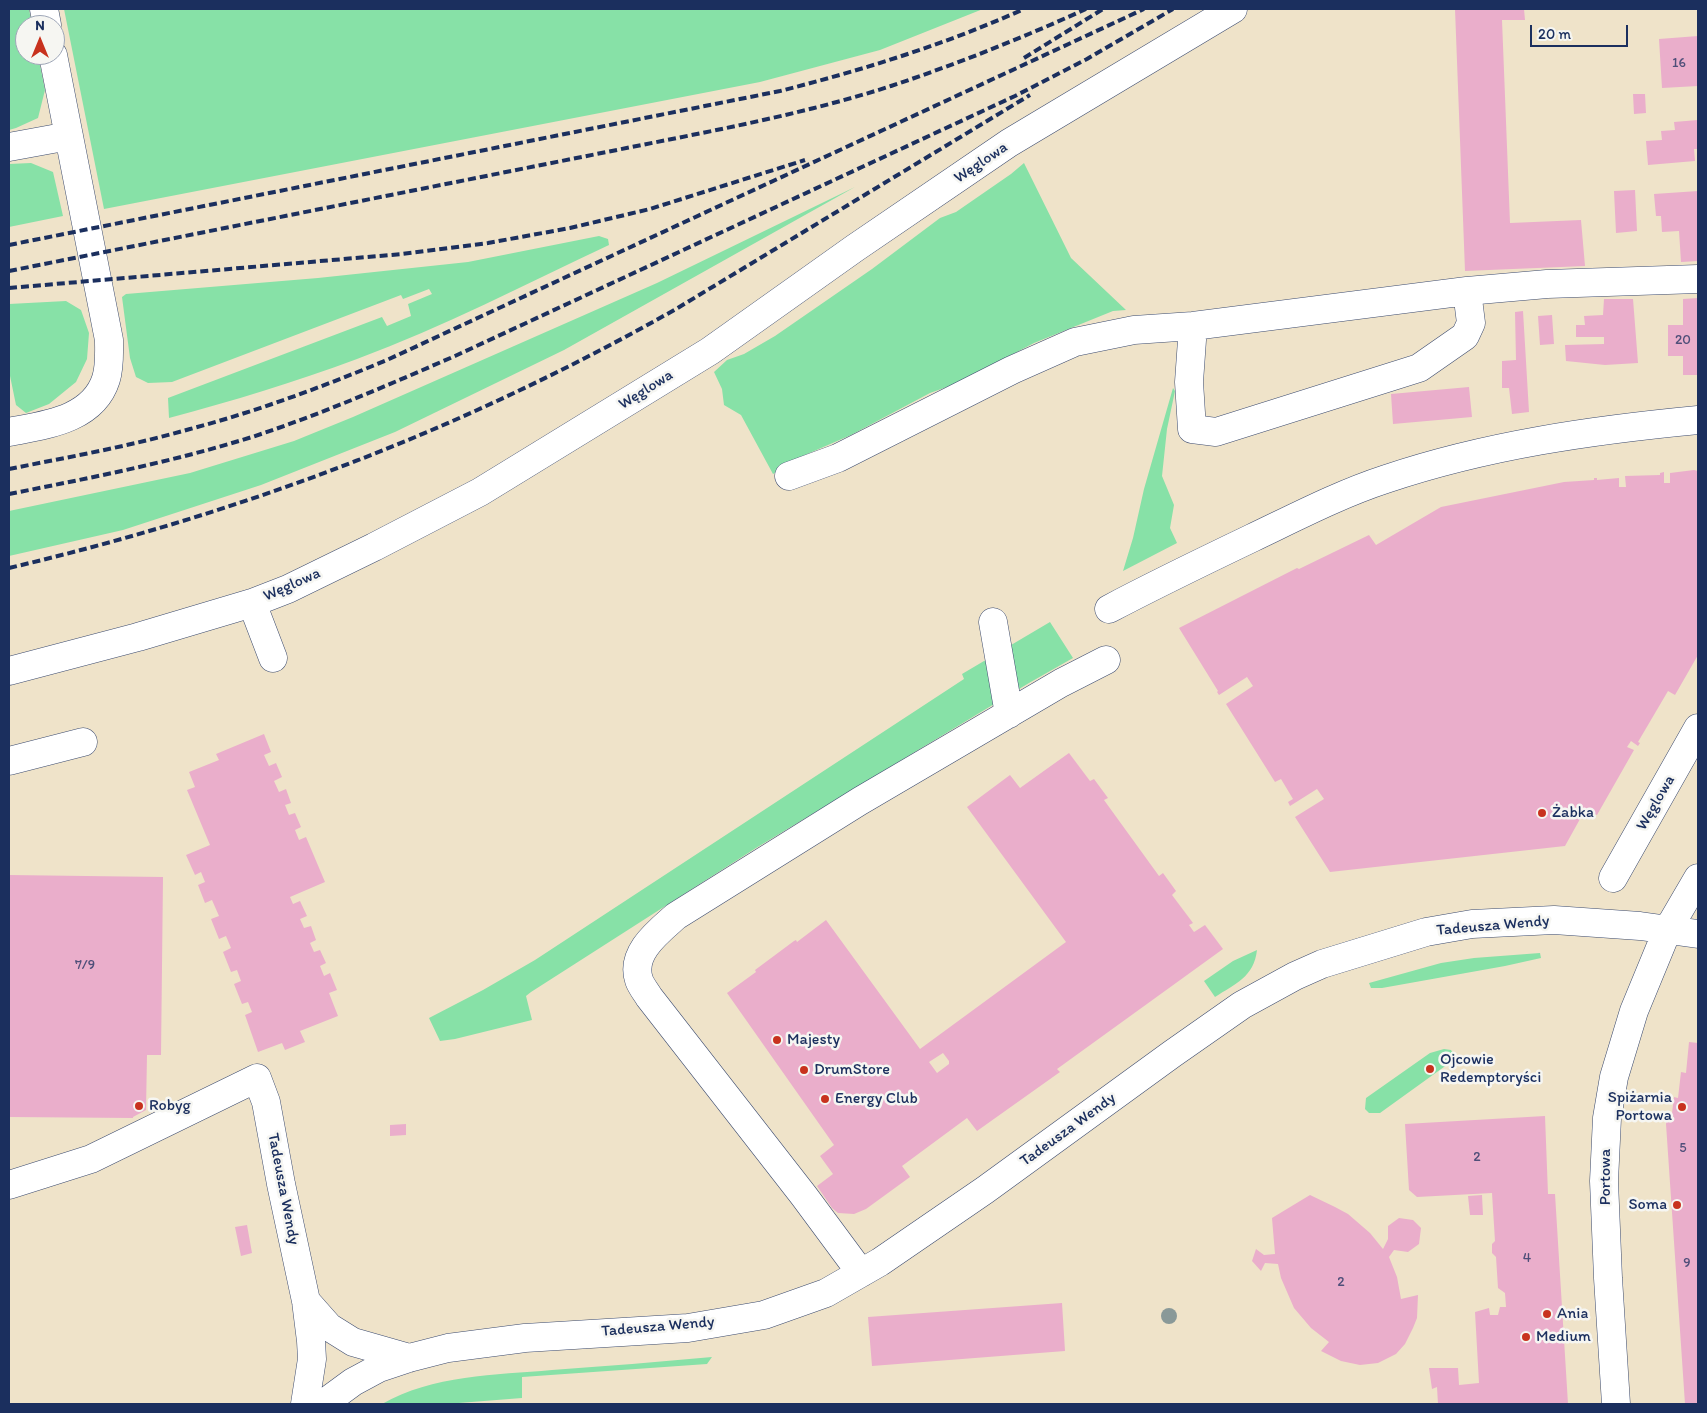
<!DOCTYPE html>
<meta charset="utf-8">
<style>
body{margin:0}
#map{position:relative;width:1707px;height:1413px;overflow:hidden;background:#efe3c9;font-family:Itim,sans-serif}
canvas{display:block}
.frame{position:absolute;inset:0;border:10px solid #1b2f5e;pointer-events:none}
.north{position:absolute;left:15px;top:15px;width:50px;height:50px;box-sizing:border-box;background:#f6f6f2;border:1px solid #9ea6b7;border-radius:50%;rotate:0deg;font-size:14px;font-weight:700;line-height:20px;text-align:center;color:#1b2f5e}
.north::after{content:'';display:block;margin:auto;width:18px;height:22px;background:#c8321e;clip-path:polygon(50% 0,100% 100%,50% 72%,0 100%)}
.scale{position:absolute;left:1530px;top:25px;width:98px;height:22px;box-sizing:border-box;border:2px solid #1b2f5e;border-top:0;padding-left:6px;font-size:15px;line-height:18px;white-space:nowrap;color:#1b2f5e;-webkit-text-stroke:4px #f6f6f2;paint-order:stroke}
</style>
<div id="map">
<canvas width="1707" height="1413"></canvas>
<div class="frame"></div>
<div class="north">N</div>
<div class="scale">20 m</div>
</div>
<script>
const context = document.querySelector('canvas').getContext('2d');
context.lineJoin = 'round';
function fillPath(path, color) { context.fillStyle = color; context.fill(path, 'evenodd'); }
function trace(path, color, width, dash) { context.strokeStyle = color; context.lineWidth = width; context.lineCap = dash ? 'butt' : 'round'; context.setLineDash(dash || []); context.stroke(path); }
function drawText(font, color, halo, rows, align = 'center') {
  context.font = font + ' Itim,sans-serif'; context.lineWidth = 5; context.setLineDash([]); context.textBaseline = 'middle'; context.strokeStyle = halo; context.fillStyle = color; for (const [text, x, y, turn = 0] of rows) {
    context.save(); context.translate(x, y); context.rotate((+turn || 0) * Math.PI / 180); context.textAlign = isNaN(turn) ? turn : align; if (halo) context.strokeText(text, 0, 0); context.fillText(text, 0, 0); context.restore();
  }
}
fillPath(new Path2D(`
 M 9,9 L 29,9 L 32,25 L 25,25 L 25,55 L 38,55 L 45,90 L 38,118 L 16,128 L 9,130 Z
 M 64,9 L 983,9 L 880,50 L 760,82 L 104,209 Z
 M 31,163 L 53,172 L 63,216 L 9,227 L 9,164 Z
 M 1024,163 L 1071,258 L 1126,310 L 1113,311 L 1034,343 L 958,383 L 930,393 L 851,435 L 805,455 L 773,474 L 741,415 L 724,405 L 722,389 L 714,372 L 727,360 L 744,354 L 775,336 L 872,269 L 940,218 L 956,212 L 1011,174 Z
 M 855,187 L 564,350 L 395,432 L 261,485 L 123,530 L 9,556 L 9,511 L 190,473 L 294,441 L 353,417 L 657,283 Z
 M 599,236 L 608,239 L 609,245 C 526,284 443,327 357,359 C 295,382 233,401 169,418 L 168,398 L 382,317 L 387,326 L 411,316 L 408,304 L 432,294 L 429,289 L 403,299 L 401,295 L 172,382 L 148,383 L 136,377 L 130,358 L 122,297 L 126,294 L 318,278 L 468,262 Z
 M 66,301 L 81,310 L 89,333 L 87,359 L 76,382 L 49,404 L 26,413 L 16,405 L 9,371 L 9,304 Z
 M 1173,388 L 1175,391 L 1167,429 L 1162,476 L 1174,505 L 1170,528 L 1177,543 L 1123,571 L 1133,538 L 1144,489 Z
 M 1050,622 L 1073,658 L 1029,683 L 756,848 L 531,992 L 526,996 L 532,1020 L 455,1039 L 440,1041 L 429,1018 L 483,990 L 535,960 L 964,679 L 962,674 Z
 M 1257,950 C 1254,977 1235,984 1215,997 L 1204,981 L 1233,961 Z
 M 1540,953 L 1541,958 L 1505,966 L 1382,988 L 1371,988 L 1369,983 L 1441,963 L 1474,958 Z
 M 1444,1049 L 1451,1050 L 1454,1055 L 1455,1059 L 1380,1113 L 1369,1113 L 1365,1109 L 1366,1098 L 1430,1053 Z
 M 712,1357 L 707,1364 L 522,1377 L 522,1398 L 446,1404 L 382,1404 C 432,1375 496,1375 552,1370 C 605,1366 659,1362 712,1357 Z`), '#87e1a7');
fillPath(new Path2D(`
 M 1455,9 L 1524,9 L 1525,20 L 1502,20 L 1510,223 L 1581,220 L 1585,266 L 1465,271 Z
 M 1698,36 L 1698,86 L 1662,88 L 1659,39 Z
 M 1633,94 L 1645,94 L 1646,113 L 1634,114 Z
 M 1698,120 L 1698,149 L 1694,149 L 1695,161 L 1648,165 L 1646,141 L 1662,140 L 1661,131 L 1675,130 L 1674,122 Z
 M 1635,190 L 1637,231 L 1616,233 L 1614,191 Z
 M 1698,191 L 1698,261 L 1681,262 L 1679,231 L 1662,232 L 1661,216 L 1656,216 L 1654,194 Z
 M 1698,298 L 1698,375 L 1683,375 L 1683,356 L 1668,356 L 1668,325 L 1683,325 L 1683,299 Z
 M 1604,299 L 1633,299 L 1638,363 L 1605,365 L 1566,361 L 1565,345 L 1604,344 L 1604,337 L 1576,337 L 1576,325 L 1585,325 L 1584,316 L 1603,315 Z
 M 1523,311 L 1529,412 L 1512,414 L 1509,388 L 1502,388 L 1502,361 L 1516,360 L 1515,312 Z
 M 1552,315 L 1554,344 L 1540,345 L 1538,316 Z
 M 1469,387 L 1472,417 L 1393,424 L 1391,394 Z
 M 1694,470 L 1698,471 L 1698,655 L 1675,695 L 1668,691 L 1638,742 L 1640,743 L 1638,746 L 1631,741 L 1627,747 L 1634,750 L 1597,815 L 1585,810 L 1565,846 L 1330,872 L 1295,817 L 1324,799 L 1317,789 L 1290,806 L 1288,802 L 1293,799 L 1281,779 L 1275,782 L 1226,704 L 1253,686 L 1247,677 L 1219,695 L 1217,692 L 1218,691 L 1179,628 L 1297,568 L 1299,569 L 1369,535 L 1376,545 L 1441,507 L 1564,482 L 1594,480 L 1594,478 L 1597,478 L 1597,480 L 1619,478 L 1619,487 L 1626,487 L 1625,476 L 1660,475 L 1660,473 L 1664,472 L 1664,483 L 1670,483 L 1670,473 Z
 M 264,734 L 271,752 L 264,755 L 269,766 L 276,763 L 282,777 L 274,781 L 279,792 L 286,789 L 291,803 L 285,805 L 289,815 L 295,813 L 301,827 L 295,830 L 299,840 L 306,837 L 325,882 L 290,897 L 293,904 L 300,901 L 307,916 L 300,919 L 304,928 L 311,926 L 316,940 L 310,943 L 314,952 L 320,950 L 326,963 L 320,966 L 324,976 L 330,973 L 337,990 L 329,993 L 338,1016 L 300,1031 L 305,1042 L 285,1050 L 282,1043 L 258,1052 L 245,1015 L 252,1012 L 248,1002 L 242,1004 L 234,984 L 241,981 L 237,970 L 231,972 L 223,952 L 231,948 L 226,936 L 219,939 L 211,919 L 219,916 L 212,900 L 205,903 L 198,885 L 205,882 L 201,872 L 195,875 L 186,855 L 210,845 L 187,790 L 195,787 L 189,772 L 219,760 L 216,754 Z
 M 1069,753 L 1090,781 L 1094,779 L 1108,798 L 1104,800 L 1159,876 L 1163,873 L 1176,891 L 1172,895 L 1193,923 L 1189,925 L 1194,932 L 1205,925 L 1223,949 L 1057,1069 L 1060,1072 L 977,1131 L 967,1118 L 902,1166 L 910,1177 L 866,1209 L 854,1214 L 838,1213 L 832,1208 L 817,1186 L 833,1174 L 820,1156 L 834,1145 L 727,993 L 756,972 L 755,970 L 794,941 L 796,940 L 797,942 L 826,920 L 920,1049 L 1066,942 L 967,807 L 1010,775 L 1020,788 ZM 943,1053 L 949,1061 L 949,1064 L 937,1073 L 929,1062 Z
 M 9,875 L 163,877 L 161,1055 L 147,1055 L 146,1110 L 133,1117 L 133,1118 L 9,1117 Z
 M 1689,1042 L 1698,1043 L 1698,1404 L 1685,1404 L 1666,1124 L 1667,1120 L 1671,1121 L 1674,1097 L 1678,1098 L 1681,1072 L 1686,1073 Z
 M 1545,1116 L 1548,1194 L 1555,1194 L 1568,1404 L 1438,1404 L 1437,1387 L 1432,1389 L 1429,1368 L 1458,1368 L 1459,1385 L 1479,1383 L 1475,1312 L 1489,1308 L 1490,1315 L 1498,1315 L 1500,1307 L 1506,1307 L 1505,1293 L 1498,1288 L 1496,1257 L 1492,1253 L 1492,1244 L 1495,1241 L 1492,1193 L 1417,1197 L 1409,1190 L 1405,1124 Z
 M 406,1124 L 406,1135 L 390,1136 L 390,1125 Z
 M 1310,1195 L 1335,1207 L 1348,1214 L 1370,1233 L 1383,1249 L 1388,1239 L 1388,1226 L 1399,1218 L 1413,1220 L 1421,1228 L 1419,1244 L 1408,1252 L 1394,1250 L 1389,1257 L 1397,1277 L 1401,1299 L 1418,1295 L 1417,1318 L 1413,1328 L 1405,1344 L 1396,1354 L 1378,1363 L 1360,1365 L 1341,1361 L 1321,1351 L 1329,1342 L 1311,1328 L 1294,1308 L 1281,1278 L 1278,1264 L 1265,1263 L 1261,1271 L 1252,1261 L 1256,1249 L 1264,1255 L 1275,1254 L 1272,1218 Z
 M 1482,1195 L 1483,1215 L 1470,1215 L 1468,1196 Z
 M 247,1225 L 252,1253 L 241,1256 L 235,1227 Z
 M 1062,1303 L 1065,1351 L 872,1366 L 868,1317 Z`), '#eaaecb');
const minor = new Path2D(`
 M 44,9 L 47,25
 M 9,147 L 69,136
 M 1193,326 L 1189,382 L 1192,429 L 1216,432 L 1419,368 L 1465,336 L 1471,323 L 1467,291
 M 9,432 C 45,425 93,420 106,379 C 110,366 109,353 109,340 L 53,55
 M 789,476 L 838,458 L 1012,370 L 1075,342 L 1134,330 L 1193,326 L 1467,291 L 1547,284 L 1698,279
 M 252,603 L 273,658
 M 1109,609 C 1156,584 1204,561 1252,538 C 1296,517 1340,494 1386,479 C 1487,445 1593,430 1698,420
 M 993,622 L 1009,714
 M 9,671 L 138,637 L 252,603 L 288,589 L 374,547 L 480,492 L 710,351 L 855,248 L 1009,143 L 1233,9
 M 9,761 L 83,742
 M 1613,878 L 1698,728
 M 9,1185 L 91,1159 L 257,1078 L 266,1102 L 281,1184 L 306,1301 L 311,1341 L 312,1359 L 305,1404
 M 861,1273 L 804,1196 L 649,997 C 646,992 641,986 639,980 C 630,953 658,932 676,916 L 860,801 L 1061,683 L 1106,660
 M 306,1301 L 329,1327 L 353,1342 L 409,1358
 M 323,1404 L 353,1382 L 379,1368 L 409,1358 L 448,1348 L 525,1338 L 688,1328 L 764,1315 L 826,1293 L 880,1262 L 985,1190 L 1172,1054 L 1242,1005 L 1295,976 L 1322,964 L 1426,932 L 1472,924 L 1554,920 L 1640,926 L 1698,934
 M 1616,1404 L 1608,1278 L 1604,1181 L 1607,1118 L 1614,1077 L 1634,1011 L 1667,931 L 1698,878`);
trace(minor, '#3b4a6e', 29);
trace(minor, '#fff', 28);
trace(new Path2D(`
 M 1024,58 L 1103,9
 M 9,245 L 780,91 C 863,70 946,44 1024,9
 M 9,271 L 702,133 C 766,120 829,106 891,86 C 957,64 1022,38 1086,9
 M 9,288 L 402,254 L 488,243 L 570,228 L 650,209 L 805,160
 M 9,469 C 69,457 131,446 190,429 C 258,411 322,387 387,360 L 1144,9
 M 9,494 C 90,478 172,462 252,437 C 322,414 388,385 455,356 L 1015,96 L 1087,59 L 1173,9
 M 9,568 C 246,512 464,429 676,309 L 1030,95`), '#1b2f5e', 4, [8, 4]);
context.fillStyle = '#899998';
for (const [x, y] of [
 [1169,1316]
]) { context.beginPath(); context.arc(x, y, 8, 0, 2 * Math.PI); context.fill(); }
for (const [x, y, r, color] of [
 [1542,813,5,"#c8321e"],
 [777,1040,5,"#c8321e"],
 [1430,1069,5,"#c8321e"],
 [804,1070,5,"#c8321e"],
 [825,1099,5,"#c8321e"],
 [139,1106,5,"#c8321e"],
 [1682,1107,5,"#c8321e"],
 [1677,1205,5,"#c8321e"],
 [1547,1314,5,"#c8321e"],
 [1526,1337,5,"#c8321e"]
]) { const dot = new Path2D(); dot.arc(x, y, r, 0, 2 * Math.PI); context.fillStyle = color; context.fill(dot); trace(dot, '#f6f6f2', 2); }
drawText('14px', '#4f4f79', null, [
 ["16",1679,63],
 ["20",1683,340],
 ["7/9",85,965],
 ["5",1683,1148],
 ["2",1477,1157],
 ["4",1527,1258],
 ["9",1687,1263],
 ["2",1341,1282]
]);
drawText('16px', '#1b2f5e', '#f6f6f2', [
 ["Węglowa",981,163,-34],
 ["Węglowa",646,390,-32],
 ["Węglowa",292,585,-24],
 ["Węglowa",1656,803,-60],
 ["Tadeusza Wendy",1493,926,-5],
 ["Tadeusza Wendy",1068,1130,-36],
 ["Portowa",1606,1177,-90],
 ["Tadeusza Wendy",283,1189,79],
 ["Tadeusza Wendy",658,1327,-5]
]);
drawText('16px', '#1b2f5e', '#f6f6f2', [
 ["Żabka",1552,813],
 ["Majesty",787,1040],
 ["Ojcowie",1440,1060],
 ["Redemptoryści",1440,1078],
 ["DrumStore",814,1070],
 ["Spiżarnia",1672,1098,"right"],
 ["Portowa",1672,1116,"right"],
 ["Energy Club",835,1099],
 ["Robyg",149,1106],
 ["Soma",1667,1205,"right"],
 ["Ania",1557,1314],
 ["Medium",1536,1337]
], 'left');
</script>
